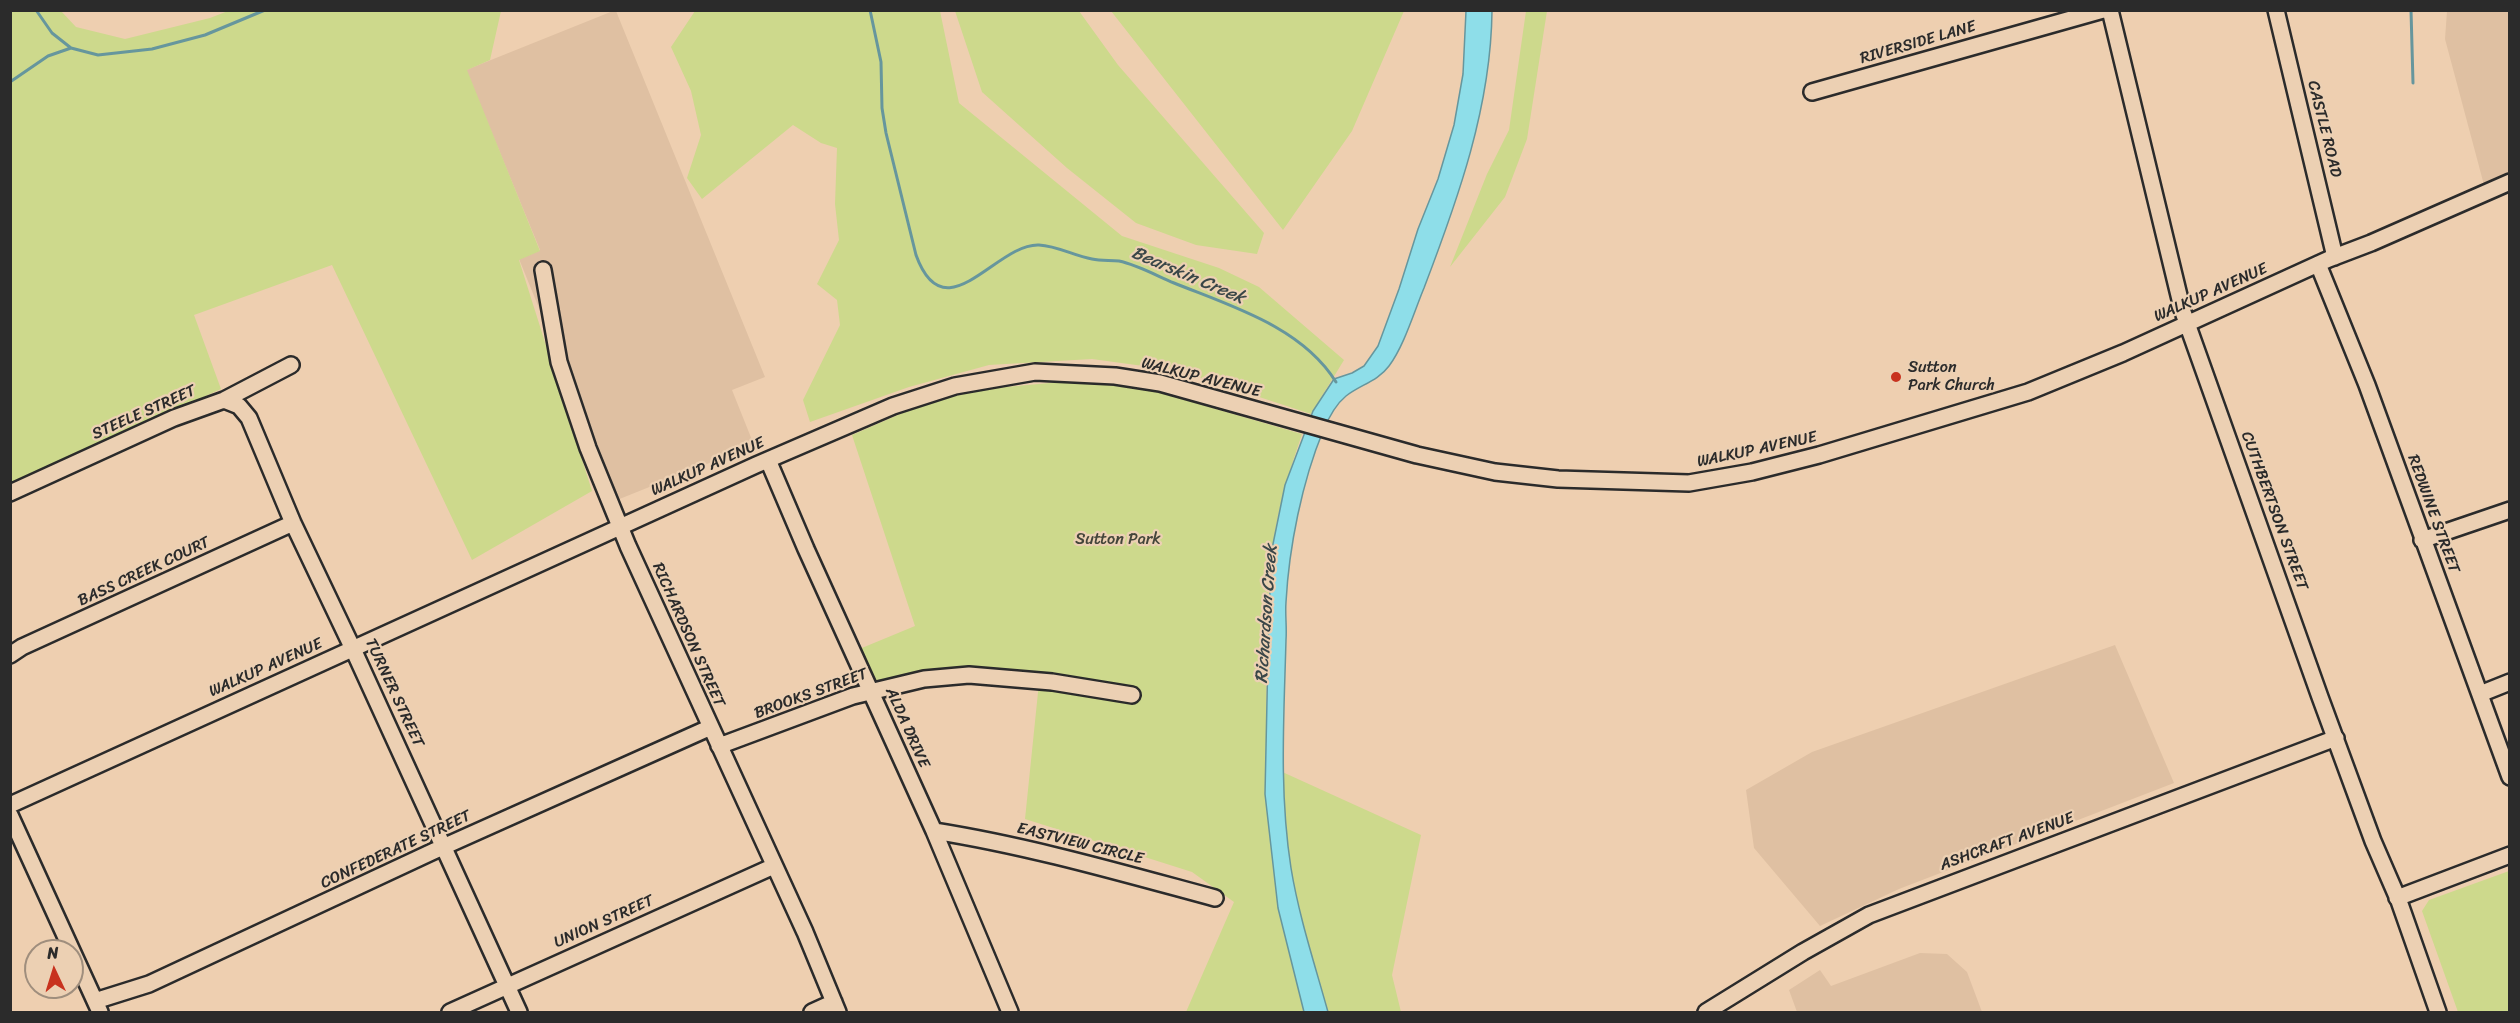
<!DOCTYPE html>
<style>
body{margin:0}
#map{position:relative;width:2520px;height:1023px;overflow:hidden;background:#eecfb0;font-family:Sriracha,sans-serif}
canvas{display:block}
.frame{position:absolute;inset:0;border:12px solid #2b2b2b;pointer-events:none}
.north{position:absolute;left:24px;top:939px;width:60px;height:60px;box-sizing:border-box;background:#ecd0b3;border:2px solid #9f8e7d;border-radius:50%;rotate:356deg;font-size:16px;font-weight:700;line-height:24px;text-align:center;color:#2b2b2b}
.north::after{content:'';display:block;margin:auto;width:21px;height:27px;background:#c8321e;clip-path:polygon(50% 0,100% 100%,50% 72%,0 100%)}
</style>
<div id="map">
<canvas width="2520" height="1023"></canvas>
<div class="frame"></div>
<div class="north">N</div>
</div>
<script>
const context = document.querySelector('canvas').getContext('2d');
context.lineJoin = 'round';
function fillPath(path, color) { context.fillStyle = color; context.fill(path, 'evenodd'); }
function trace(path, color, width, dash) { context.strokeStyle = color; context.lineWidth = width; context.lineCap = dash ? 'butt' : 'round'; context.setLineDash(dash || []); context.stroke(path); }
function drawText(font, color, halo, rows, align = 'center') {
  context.font = font + ' Sriracha,sans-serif'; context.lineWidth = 4.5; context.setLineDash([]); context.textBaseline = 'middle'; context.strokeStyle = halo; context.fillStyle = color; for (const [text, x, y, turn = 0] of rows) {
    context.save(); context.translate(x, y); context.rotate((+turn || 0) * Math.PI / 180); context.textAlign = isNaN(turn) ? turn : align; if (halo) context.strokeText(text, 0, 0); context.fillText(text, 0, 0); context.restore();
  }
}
fillPath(new Path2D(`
 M 613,11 L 616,11 L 765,377 L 732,390 L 754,445 L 617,500 L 519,259 L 540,250 L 466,70 Z
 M 2447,11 L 2509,11 L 2509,174 L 2484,185 L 2445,39 Z
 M 2115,645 L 2174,783 L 1899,889 L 1820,926 L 1754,848 L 1746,790 L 1812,752 Z
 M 1920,953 L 1947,954 L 1967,972 L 1982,1012 L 1797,1012 L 1789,990 L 1820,970 L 1831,986 Z`), '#dfc0a2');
fillPath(new Path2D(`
 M 10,11 L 61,11 L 76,27 L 125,39 L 210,18 L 228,11 L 501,11 L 490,60 L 467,70 L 540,251 L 519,260 L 592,491 L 472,560 L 332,265 L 194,315 L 221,389 L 11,485 Z
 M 695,11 L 940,11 L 959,103 L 1122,236 L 1219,268 L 1259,287 L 1344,360 L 1311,414 L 1180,371 L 1092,359 L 989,365 L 909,387 L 810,422 L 803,400 L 840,325 L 837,300 L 817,284 L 839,240 L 835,204 L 837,148 L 821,143 L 793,125 L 702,199 L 687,178 L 701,135 L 691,91 L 671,47 Z
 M 955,11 L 1079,11 L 1118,65 L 1264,233 L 1257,254 L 1196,245 L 1136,223 L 1067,168 L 982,92 Z
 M 1111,11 L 1404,11 L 1352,131 L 1283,230 Z
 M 1526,11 L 1547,11 L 1527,139 L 1505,197 L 1450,267 L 1487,174 L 1509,130 Z
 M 1071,381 L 1151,390 L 1302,434 C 1290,470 1278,506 1273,545 C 1264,617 1267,692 1267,765 L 1421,835 L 1392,975 L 1401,1012 L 1186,1012 L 1234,902 L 1192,872 L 1025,819 L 1040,673 L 975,670 L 873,684 L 857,650 L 915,626 L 852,435 L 932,400 L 995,388 Z
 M 2509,871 L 2509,1012 L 2458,1012 L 2422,911 L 2429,900 Z`), '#cdd98c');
const water = new Path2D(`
 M 1466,11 L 1492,11 C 1491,107 1458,199 1424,288 C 1414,312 1404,346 1389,366 C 1378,381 1360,385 1346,396 C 1335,405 1328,419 1323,431 C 1302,482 1289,547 1286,602 C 1285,615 1287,627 1286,640 C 1284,716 1279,792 1291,868 C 1299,917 1315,965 1328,1012 L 1304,1012 L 1278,908 L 1265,794 L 1269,607 L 1273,544 L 1285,485 L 1313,411 L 1334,379 L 1352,373 L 1364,366 L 1378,346 L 1399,289 L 1418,229 L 1438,179 L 1454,125 L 1463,74 Z`);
fillPath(water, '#8edee9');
trace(water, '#66969d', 1.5);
trace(new Path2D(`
 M 36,10 L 52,33 L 71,48 L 98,55 L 152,49 L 205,35 L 265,10
 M 870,10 L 881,62 L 882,108 L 886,133 L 916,255 C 945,335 996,243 1039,245 C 1058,246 1074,256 1092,259 C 1101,261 1110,260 1119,261 C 1138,265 1157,276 1174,283 C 1231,306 1302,327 1336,382
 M 2411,10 L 2413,83
 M 10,82 L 48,56 L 71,48`), '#66969d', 3);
const minor = new Path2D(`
 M 2110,10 L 2183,312 L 2320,697 L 2373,841 L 2399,901 L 2438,1012
 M 2276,10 L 2335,257
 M 1812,92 L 2103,10
 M 2318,264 L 2367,385 L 2510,777
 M 543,270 L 559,362 L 588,448 L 628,546 L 805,932 L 838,1012
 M 224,400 L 239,406 L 249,418 L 293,523 L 353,649 L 519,1012
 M 768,460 L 806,549 L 934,831 L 1010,1012
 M 10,493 L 174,418 L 224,400 L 291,365
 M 2422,540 L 2510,510
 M 10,655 L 22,647 L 293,523
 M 2480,694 L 2510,682
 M 719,746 L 853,696 L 924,679 L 969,675 L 1052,682 L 1132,695
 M 10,805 L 756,465 L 893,406 L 955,386 L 1035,372 L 1115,376 L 1160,383 L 1417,455 L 1495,472 L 1558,479 L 1689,483 L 1752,472 L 1819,455 L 2028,392 L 2123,353 L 2329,259 L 2371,243 L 2510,182
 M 10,815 L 100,1012
 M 934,831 C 1029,846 1122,873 1215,898
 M 2397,898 L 2510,855
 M 95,1001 L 149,984 L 434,851 L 711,727
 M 450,1012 L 774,866
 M 812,1012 L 834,1002
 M 1706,1012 L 1803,952 L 1869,915 L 2336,738`);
trace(minor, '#2b2b2b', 20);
trace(minor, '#ecd0b3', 15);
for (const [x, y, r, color] of [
 [1896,377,6,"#c8321e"]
]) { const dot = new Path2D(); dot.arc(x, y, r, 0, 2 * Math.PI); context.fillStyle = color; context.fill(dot); trace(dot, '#ecd0b3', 2); }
drawText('16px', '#2b2b2b', '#ecd0b3', [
 ["RIVERSIDE LANE",1918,43,-16],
 ["CASTLE ROAD",2324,129,76],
 ["WALKUP AVENUE",2211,293,-24],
 ["WALKUP AVENUE",1201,378,14],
 ["STEELE STREET",144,413,-24],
 ["WALKUP AVENUE",1757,450,-12],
 ["WALKUP AVENUE",708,467,-24],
 ["CUTHBERTSON STREET",2274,511,70],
 ["REDWINE STREET",2433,514,70],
 ["BASS CREEK COURT",144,572,-25],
 ["RICHARDSON STREET",688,635,66],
 ["WALKUP AVENUE",266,668,-24],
 ["TURNER STREET",394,693,65],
 ["BROOKS STREET",811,694,-20],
 ["ALDA DRIVE",907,728,66],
 ["ASHCRAFT AVENUE",2007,842,-20],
 ["EASTVIEW CIRCLE",1080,844,14],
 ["CONFEDERATE STREET",396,850,-25],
 ["UNION STREET",604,922,-24]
]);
drawText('16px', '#2b2b2b', '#ecd0b3', [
 ["Sutton",1908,368],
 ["Park Church",1908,386]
], 'left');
drawText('16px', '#43453a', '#ecd0b3', [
 ["Sutton Park",1118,540]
]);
drawText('italic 18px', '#3a4648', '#ecd0b3', [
 ["Bearskin Creek",1188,276,23],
 ["Richardson Creek",1267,614,-86]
]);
</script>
